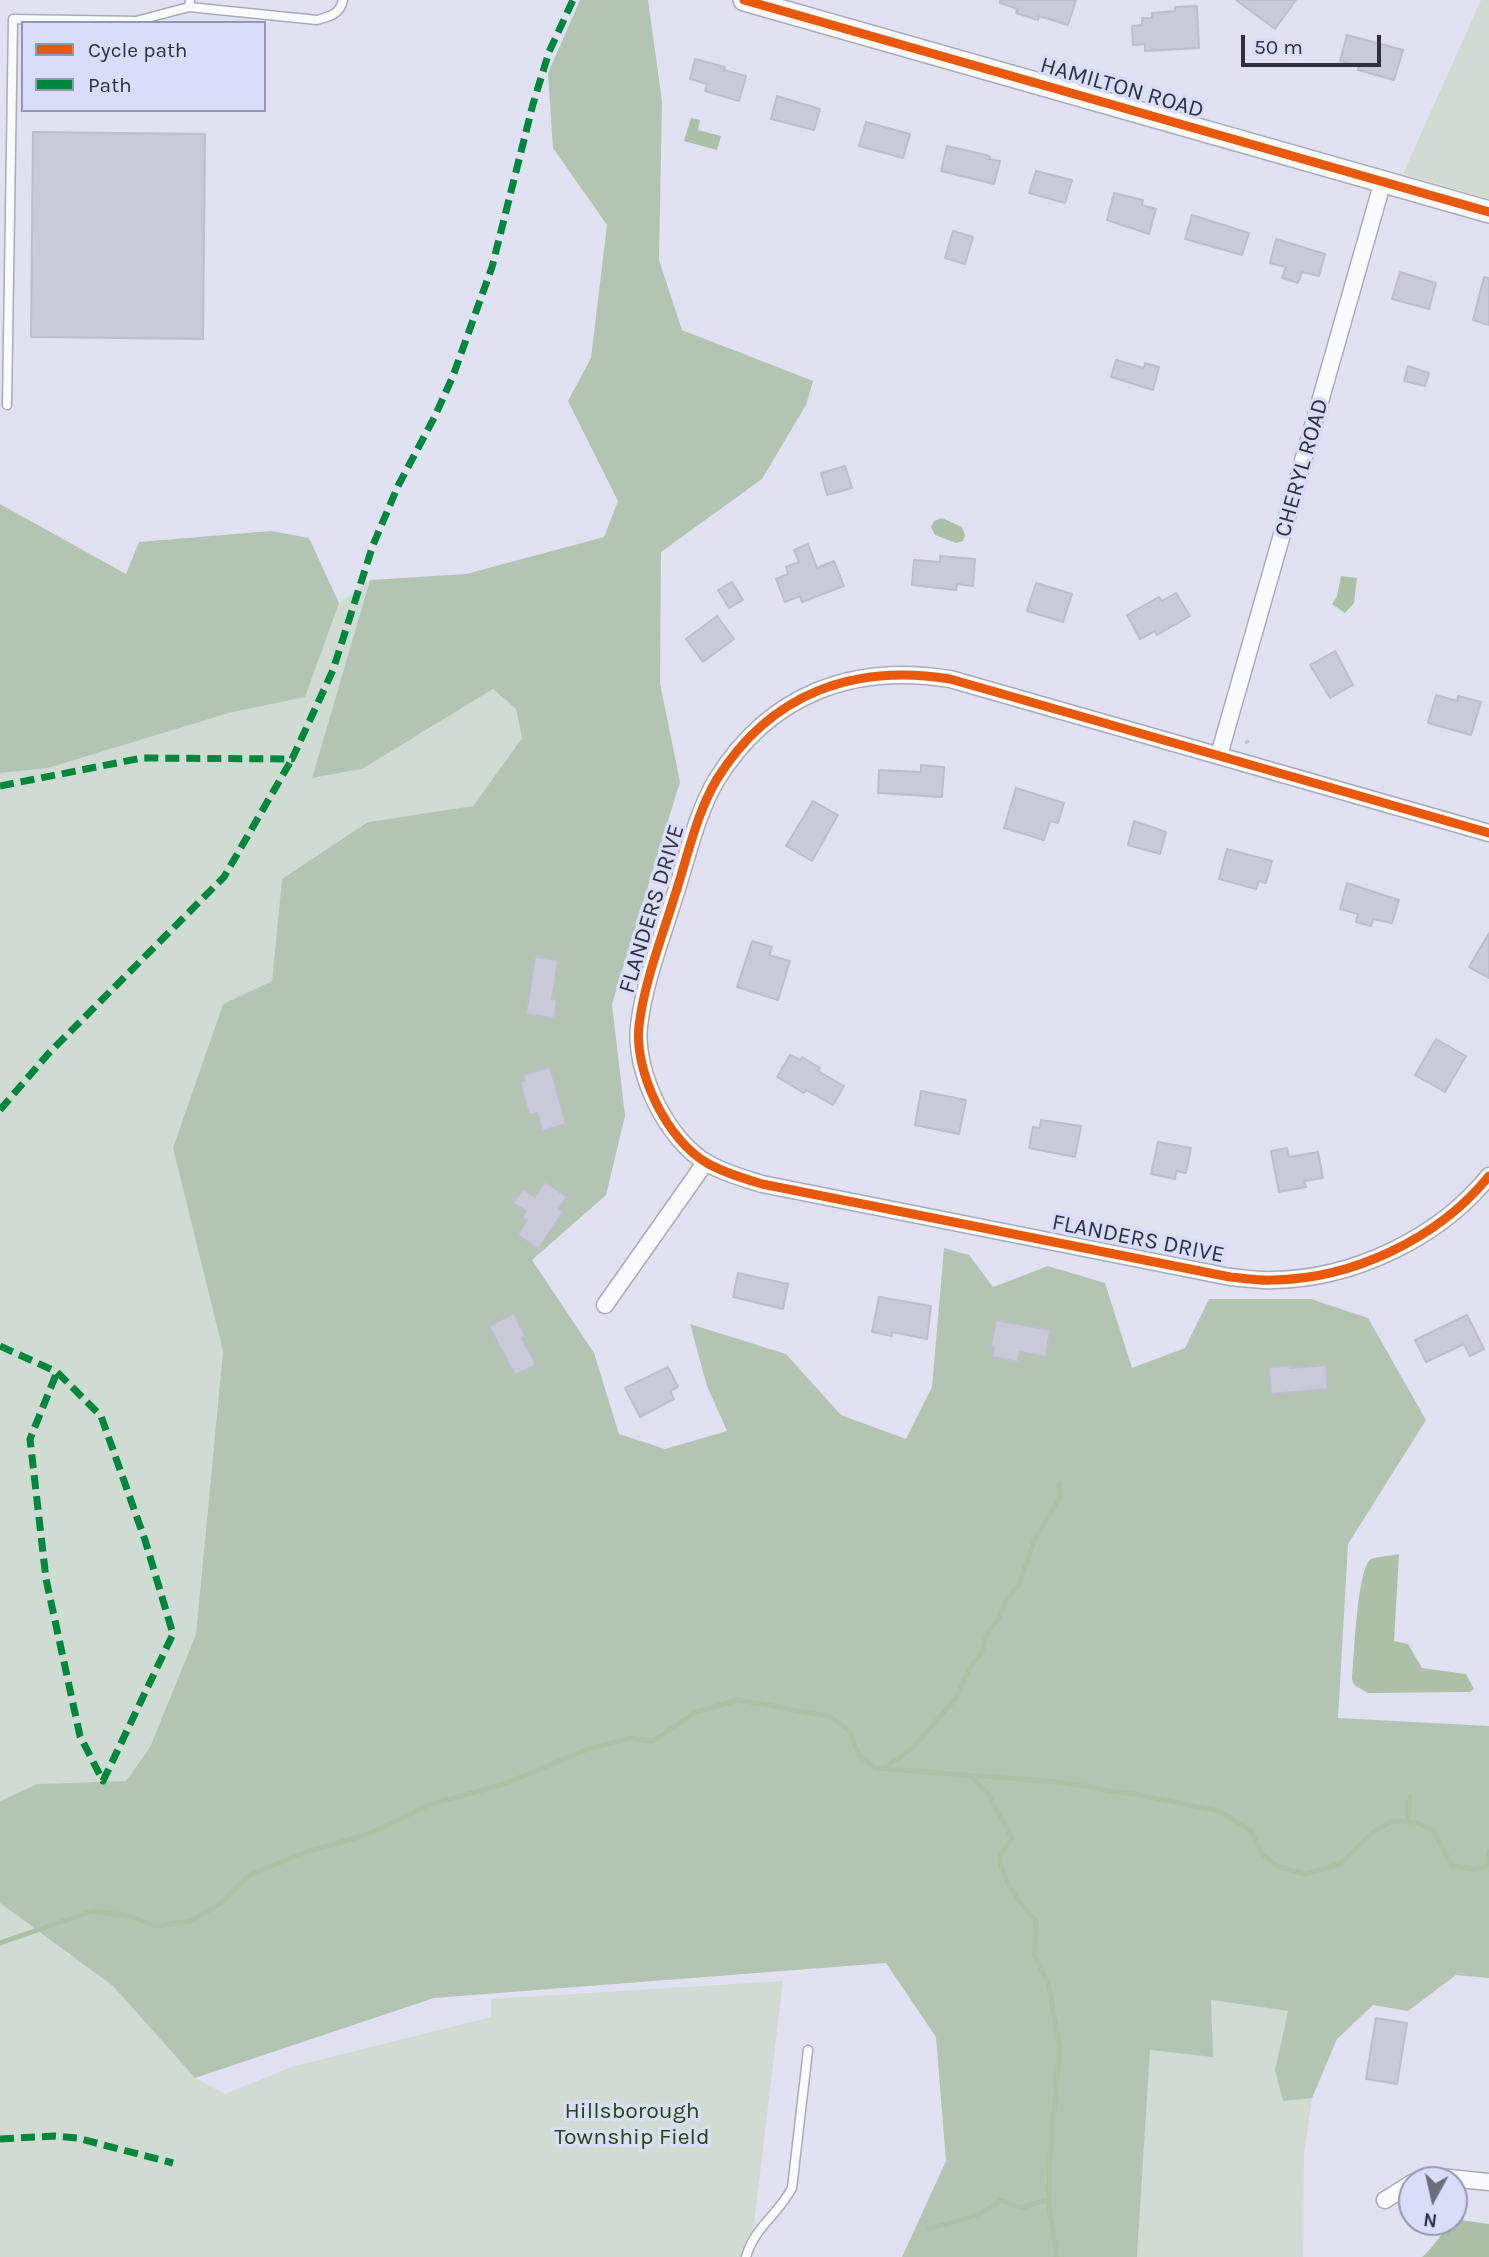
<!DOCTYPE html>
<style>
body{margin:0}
#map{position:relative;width:1489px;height:2257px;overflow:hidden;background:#e0e2f1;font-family:Karla,sans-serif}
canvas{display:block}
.legend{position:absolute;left:21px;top:21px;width:245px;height:91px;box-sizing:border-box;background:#d8ddf9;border:2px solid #9498ae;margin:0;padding:9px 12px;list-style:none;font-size:21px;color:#2e303e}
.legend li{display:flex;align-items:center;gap:14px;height:35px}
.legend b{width:35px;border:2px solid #9498ae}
.north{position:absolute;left:1398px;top:2166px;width:70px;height:70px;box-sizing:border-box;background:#d8ddf9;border:2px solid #9498ae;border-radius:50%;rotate:188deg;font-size:19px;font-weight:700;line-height:28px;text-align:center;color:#2e303e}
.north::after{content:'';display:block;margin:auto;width:24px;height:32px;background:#6c6e7d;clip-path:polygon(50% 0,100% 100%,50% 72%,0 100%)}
.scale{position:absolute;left:1241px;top:35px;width:140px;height:32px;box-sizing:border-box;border:4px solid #2e303e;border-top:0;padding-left:9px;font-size:21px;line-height:24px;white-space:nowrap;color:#2e303e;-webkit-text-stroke:5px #d8ddf9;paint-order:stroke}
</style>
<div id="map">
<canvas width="1489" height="2257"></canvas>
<ul class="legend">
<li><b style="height:9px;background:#e8590c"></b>Cycle path</li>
<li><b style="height:9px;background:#00873e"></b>Path</li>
</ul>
<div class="north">N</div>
<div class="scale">50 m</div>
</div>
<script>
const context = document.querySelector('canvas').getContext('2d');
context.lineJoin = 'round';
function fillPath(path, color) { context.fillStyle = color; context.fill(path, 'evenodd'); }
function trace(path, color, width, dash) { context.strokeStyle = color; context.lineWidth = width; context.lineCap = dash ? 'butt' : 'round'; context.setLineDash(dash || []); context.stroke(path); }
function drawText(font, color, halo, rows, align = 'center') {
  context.font = font + ' Karla,sans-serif'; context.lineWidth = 7; context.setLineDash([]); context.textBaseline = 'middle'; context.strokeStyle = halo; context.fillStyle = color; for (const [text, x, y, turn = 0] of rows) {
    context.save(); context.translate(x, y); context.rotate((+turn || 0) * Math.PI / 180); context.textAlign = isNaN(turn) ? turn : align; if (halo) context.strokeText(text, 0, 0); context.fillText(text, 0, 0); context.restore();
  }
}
fillPath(new Path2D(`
 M 1481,0 L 1489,0 L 1489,199 L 1403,174 Z
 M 370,580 L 312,778 L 362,769 L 493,688 L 516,709 L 522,738 L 473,806 L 368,822 L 282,879 L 272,981 L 223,1004 L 173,1148 L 223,1350 L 196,1634 L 150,1747 L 126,1781 L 37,1784 L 0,1801 L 0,773 L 48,768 L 229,713 L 304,697 L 339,603 Z
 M 0,1903 L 113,1986 L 195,2078 L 225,2094 L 294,2066 L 491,2017 L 491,1999 L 783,1981 L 750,2257 L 0,2257 Z
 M 1210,2000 L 1288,2011 L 1275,2070 L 1283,2100 L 1312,2098 L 1304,2155 L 1303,2257 L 1137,2257 L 1150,2050 Z`), '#d0dcd1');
fillPath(new Path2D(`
 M 580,0 L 648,0 L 662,101 L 659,260 L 682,330 L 813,381 L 806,405 L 762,479 L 661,552 L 660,683 L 680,782 L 612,1004 L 625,1116 L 606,1195 L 532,1260 L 594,1353 L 619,1434 L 665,1449 L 727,1431 L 707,1386 L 690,1324 L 786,1354 L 841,1415 L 906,1439 L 932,1387 L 944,1248 L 969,1255 L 993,1287 L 1048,1266 L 1105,1283 L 1132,1368 L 1185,1348 L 1209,1299 L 1311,1299 L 1368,1318 L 1426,1420 L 1348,1544 L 1338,1718 L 1489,1726 L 1489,1978 L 1456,1975 L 1408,2011 L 1373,2005 L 1337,2039 L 1312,2098 L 1283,2101 L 1275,2070 L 1288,2011 L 1211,2000 L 1213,2057 L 1150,2050 L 1137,2257 L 902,2257 L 946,2161 L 936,2037 L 886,1963 L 434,1998 L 195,2078 L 113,1986 L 0,1903 L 0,1801 L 37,1784 L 126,1781 L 150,1747 L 196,1634 L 223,1351 L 173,1148 L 223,1004 L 272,981 L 282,879 L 368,822 L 473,806 L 522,738 L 516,709 L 493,689 L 362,769 L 312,778 L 370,580 L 466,574 L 604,537 L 618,501 L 568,401 L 591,358 L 607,225 L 553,148 L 548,73 Z
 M 0,504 L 126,574 L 139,542 L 271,531 L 309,538 L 339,603 L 305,697 L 229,713 L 48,768 L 0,773 Z`), '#b4c4b3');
fillPath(new Path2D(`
 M 691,118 L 700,120 L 698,130 L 721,136 L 717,150 L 684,141 Z
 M 942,518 L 962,527 L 965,535 L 963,541 L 956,543 L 935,535 L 931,527 L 934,521 Z
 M 1341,576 L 1357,578 L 1354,603 L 1345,613 L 1332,604 L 1337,596 Z
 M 1399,1554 L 1394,1641 L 1408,1644 L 1422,1668 L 1466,1674 L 1474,1689 L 1470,1692 L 1368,1693 L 1354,1685 L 1352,1679 C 1354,1660 1357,1567 1371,1559 C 1379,1556 1391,1556 1399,1554 Z
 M 1461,2220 L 1489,2224 L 1489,2257 L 1422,2257 C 1437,2245 1442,2227 1461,2220 Z`), '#acc0a7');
trace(new Path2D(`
 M 884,1768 L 913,1748 L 956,1698 L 970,1667 L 981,1654 L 987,1634 L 999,1617 L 1005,1602 L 1019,1584 L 1035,1539 L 1059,1499 L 1059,1484
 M 971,1776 L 988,1794 L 1012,1838 L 999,1858 C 1004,1883 1019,1902 1036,1921 L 1034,1954 L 1048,1983 L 1060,2046 L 1050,2154 L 1049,2207 L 1057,2257
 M 1408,1821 L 1410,1797
 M 0,1943 L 93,1911 L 129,1916 L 156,1926 L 191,1921 L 221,1903 L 248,1876 L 306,1852 L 369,1834 L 428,1805 L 501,1785 L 591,1748 L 630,1738 L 653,1741 L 696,1712 L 738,1700 L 829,1716 L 849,1730 L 859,1755 L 875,1768 L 1059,1782 L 1150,1797 L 1219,1811 L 1252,1831 L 1261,1853 L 1276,1866 L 1305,1874 L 1340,1864 L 1372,1833 L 1392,1821 L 1415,1822 L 1433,1830 L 1452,1866 L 1474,1869 L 1486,1867 L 1489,1851
 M 929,2229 C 958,2220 976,2220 1001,2200 L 1021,2208 L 1049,2199`), '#acc0a7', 5);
const building = new Path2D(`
 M 1000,0 L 1076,0 L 1068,25 L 1039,16 L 1038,20 L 1016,13 L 1018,9 L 1000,3 Z
 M 1236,0 L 1296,0 L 1275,29 Z
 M 1197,6 L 1199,48 L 1145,51 L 1145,44 L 1133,45 L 1132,26 L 1142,25 L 1142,18 L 1152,18 L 1152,13 L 1175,11 L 1175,7 Z
 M 1347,35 L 1403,50 L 1394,80 L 1358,70 L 1359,66 L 1340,61 Z
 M 695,59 L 725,67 L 724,70 L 746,76 L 739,101 L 705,91 L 707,84 L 690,79 Z
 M 777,96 L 820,109 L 814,130 L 771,119 Z
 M 866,122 L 910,134 L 903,158 L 859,146 Z
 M 33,132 L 205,134 L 203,339 L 31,337 Z
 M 947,146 L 986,155 L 990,157 L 990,159 L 1000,161 L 994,184 L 941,171 Z
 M 1036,171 L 1072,180 L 1065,203 L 1029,193 Z
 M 1114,193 L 1143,200 L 1142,205 L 1156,209 L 1149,234 L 1107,220 Z
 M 1192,215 L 1249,233 L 1242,255 L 1185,239 Z
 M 953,231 L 973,237 L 965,264 L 945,258 Z
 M 1276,239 L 1325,254 L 1319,276 L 1302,272 L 1298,283 L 1282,278 L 1286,267 L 1270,263 Z
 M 1400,272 L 1436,283 L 1429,309 L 1392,299 Z
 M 1484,277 L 1489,278 L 1489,325 L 1473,320 Z
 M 1116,360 L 1144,368 L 1145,363 L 1159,367 L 1153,390 L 1111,377 Z
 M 1408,366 L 1429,373 L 1425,386 L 1404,381 Z
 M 845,466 L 852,488 L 827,495 L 821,473 Z
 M 808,544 L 817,568 L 834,561 L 844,586 L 802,602 L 800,596 L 785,602 L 776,579 L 788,574 L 786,567 L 799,562 L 794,550 Z
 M 940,556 L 975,559 L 973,586 L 957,584 L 956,590 L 912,585 L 914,560 L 940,562 Z
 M 732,582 L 743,600 L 729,608 L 718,590 Z
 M 1036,583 L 1072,594 L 1063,622 L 1027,611 Z
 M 1176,593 L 1190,616 L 1157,635 L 1155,631 L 1140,639 L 1127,615 L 1159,597 L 1162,601 Z
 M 717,616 L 734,639 L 703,662 L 686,639 Z
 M 1335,651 L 1353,685 L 1330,698 L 1310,665 Z
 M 1436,695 L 1457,701 L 1458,696 L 1481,702 L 1471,735 L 1428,723 Z
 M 921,765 L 944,767 L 942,797 L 878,793 L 879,770 L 921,772 Z
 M 1016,788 L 1064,803 L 1058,823 L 1050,821 L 1044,840 L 1004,828 Z
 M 813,801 L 838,815 L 812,861 L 786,846 Z
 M 1134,821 L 1166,832 L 1160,854 L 1128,845 Z
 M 1227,849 L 1272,861 L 1266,883 L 1259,881 L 1256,889 L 1219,879 Z
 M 1347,883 L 1399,900 L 1392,923 L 1373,919 L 1371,926 L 1356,922 L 1358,914 L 1340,909 Z
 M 1489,933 L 1489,978 L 1469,967 Z
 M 752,941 L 772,947 L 769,955 L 790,961 L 778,1000 L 737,987 Z
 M 535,957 L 558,960 L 552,999 L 557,1000 L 554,1018 L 526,1014 Z
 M 1436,1039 L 1466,1056 L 1445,1092 L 1415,1075 Z
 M 790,1055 L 800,1060 L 802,1057 L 820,1068 L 818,1071 L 844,1086 L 833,1105 L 806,1090 L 804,1093 L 777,1077 Z
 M 550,1067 L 566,1124 L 542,1131 L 537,1113 L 529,1115 L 520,1082 L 525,1081 L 523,1075 Z
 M 921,1091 L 966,1100 L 959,1134 L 915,1125 Z
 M 1041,1120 L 1081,1126 L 1075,1157 L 1029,1148 L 1033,1127 L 1040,1128 Z
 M 1158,1142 L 1191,1148 L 1186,1173 L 1176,1171 L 1175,1179 L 1151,1174 Z
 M 1287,1148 L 1289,1157 L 1318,1152 L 1323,1178 L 1304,1181 L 1306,1187 L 1279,1192 L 1271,1151 Z
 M 545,1182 L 567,1197 L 558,1209 L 563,1212 L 538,1249 L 518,1235 L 527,1220 L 522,1217 L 526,1211 L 513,1203 L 523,1189 L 535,1197 Z
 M 738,1273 L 788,1284 L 783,1309 L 733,1297 Z
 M 879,1297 L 931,1306 L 927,1339 L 892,1332 L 892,1336 L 872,1332 Z
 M 514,1313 L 525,1336 L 522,1338 L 536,1365 L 515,1375 L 489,1326 Z
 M 1467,1315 L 1484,1349 L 1470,1356 L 1464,1344 L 1426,1362 L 1415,1340 Z
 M 996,1320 L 1050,1330 L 1046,1357 L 1020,1352 L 1018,1362 L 993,1357 L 994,1348 L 991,1347 Z
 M 1326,1365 L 1328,1389 L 1271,1394 L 1269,1367 L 1290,1366 L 1290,1368 Z
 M 668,1367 L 678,1387 L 670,1391 L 674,1399 L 640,1417 L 625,1388 Z
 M 1376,2018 L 1407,2023 L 1397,2084 L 1366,2079 Z`);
fillPath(building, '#c8cad8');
trace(building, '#bcbeca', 2);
const lane = new Path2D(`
 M 190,0 L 189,7 L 317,20 C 331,16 340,14 343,0
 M 7,405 L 13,19 L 136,21 L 189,7
 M 746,2257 C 755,2226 778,2215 792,2188 L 808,2050`);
const street = new Path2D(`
 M 1219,755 L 1383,181
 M 1489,833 L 950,679 C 853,663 770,694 717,779 C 696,814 687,859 674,898 C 661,940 644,983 639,1026 C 634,1072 667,1140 707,1163 C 724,1173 743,1178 762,1184 L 1230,1277 C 1244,1278 1259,1281 1273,1280 C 1353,1279 1439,1238 1489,1176
 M 605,1305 L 705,1163
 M 1427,2180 L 1440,2177 L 1489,2182
 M 1385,2200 L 1412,2183`);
const secondary = new Path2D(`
 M 744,0 L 1489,212`);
trace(lane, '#a9abb8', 11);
trace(street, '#a9abb8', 19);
trace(secondary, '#a9abb8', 24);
trace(new Path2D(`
 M 1245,743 L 1249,741`), '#c5c6cc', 3.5, [7, 3.5]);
trace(lane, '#fafbfd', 8);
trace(street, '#fafbfd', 16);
trace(secondary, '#fafbfd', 21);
trace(new Path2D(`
 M 0,786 L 142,758 L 292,759 L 333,670 L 373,545 L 398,486 L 435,416 L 453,376 L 492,267 L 533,104 L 549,52 L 573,0
 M 0,1110 L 48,1054 L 224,877 L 292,759
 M 0,1346 L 57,1372 L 101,1416 L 145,1540 L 173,1634 L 103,1781 L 80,1736 L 46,1579 L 30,1439 L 57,1372
 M 0,2139 L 54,2136 L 77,2138 L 173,2163`), '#00873e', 7, [14, 7]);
trace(new Path2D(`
 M 744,0 L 1489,212
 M 1489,833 L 950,679 C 853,663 770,694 717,779 C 696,814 687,859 674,898 C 661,940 644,983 639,1026 C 634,1072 667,1140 707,1163 C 724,1173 743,1178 762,1184 L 1230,1277 C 1244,1278 1259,1281 1273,1280 C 1353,1279 1439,1238 1489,1176`), '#e8590c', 9);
drawText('23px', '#2e303e', '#d8ddf9', [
 ["HAMILTON ROAD",1122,88,16],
 ["CHERYL ROAD",1302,468,-74],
 ["FLANDERS DRIVE",652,909,-73],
 ["FLANDERS DRIVE",1138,1239,11]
]);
drawText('23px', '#254708', '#d8ddf9', [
 ["Hillsborough",632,2111],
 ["Township Field",632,2137]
]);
</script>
